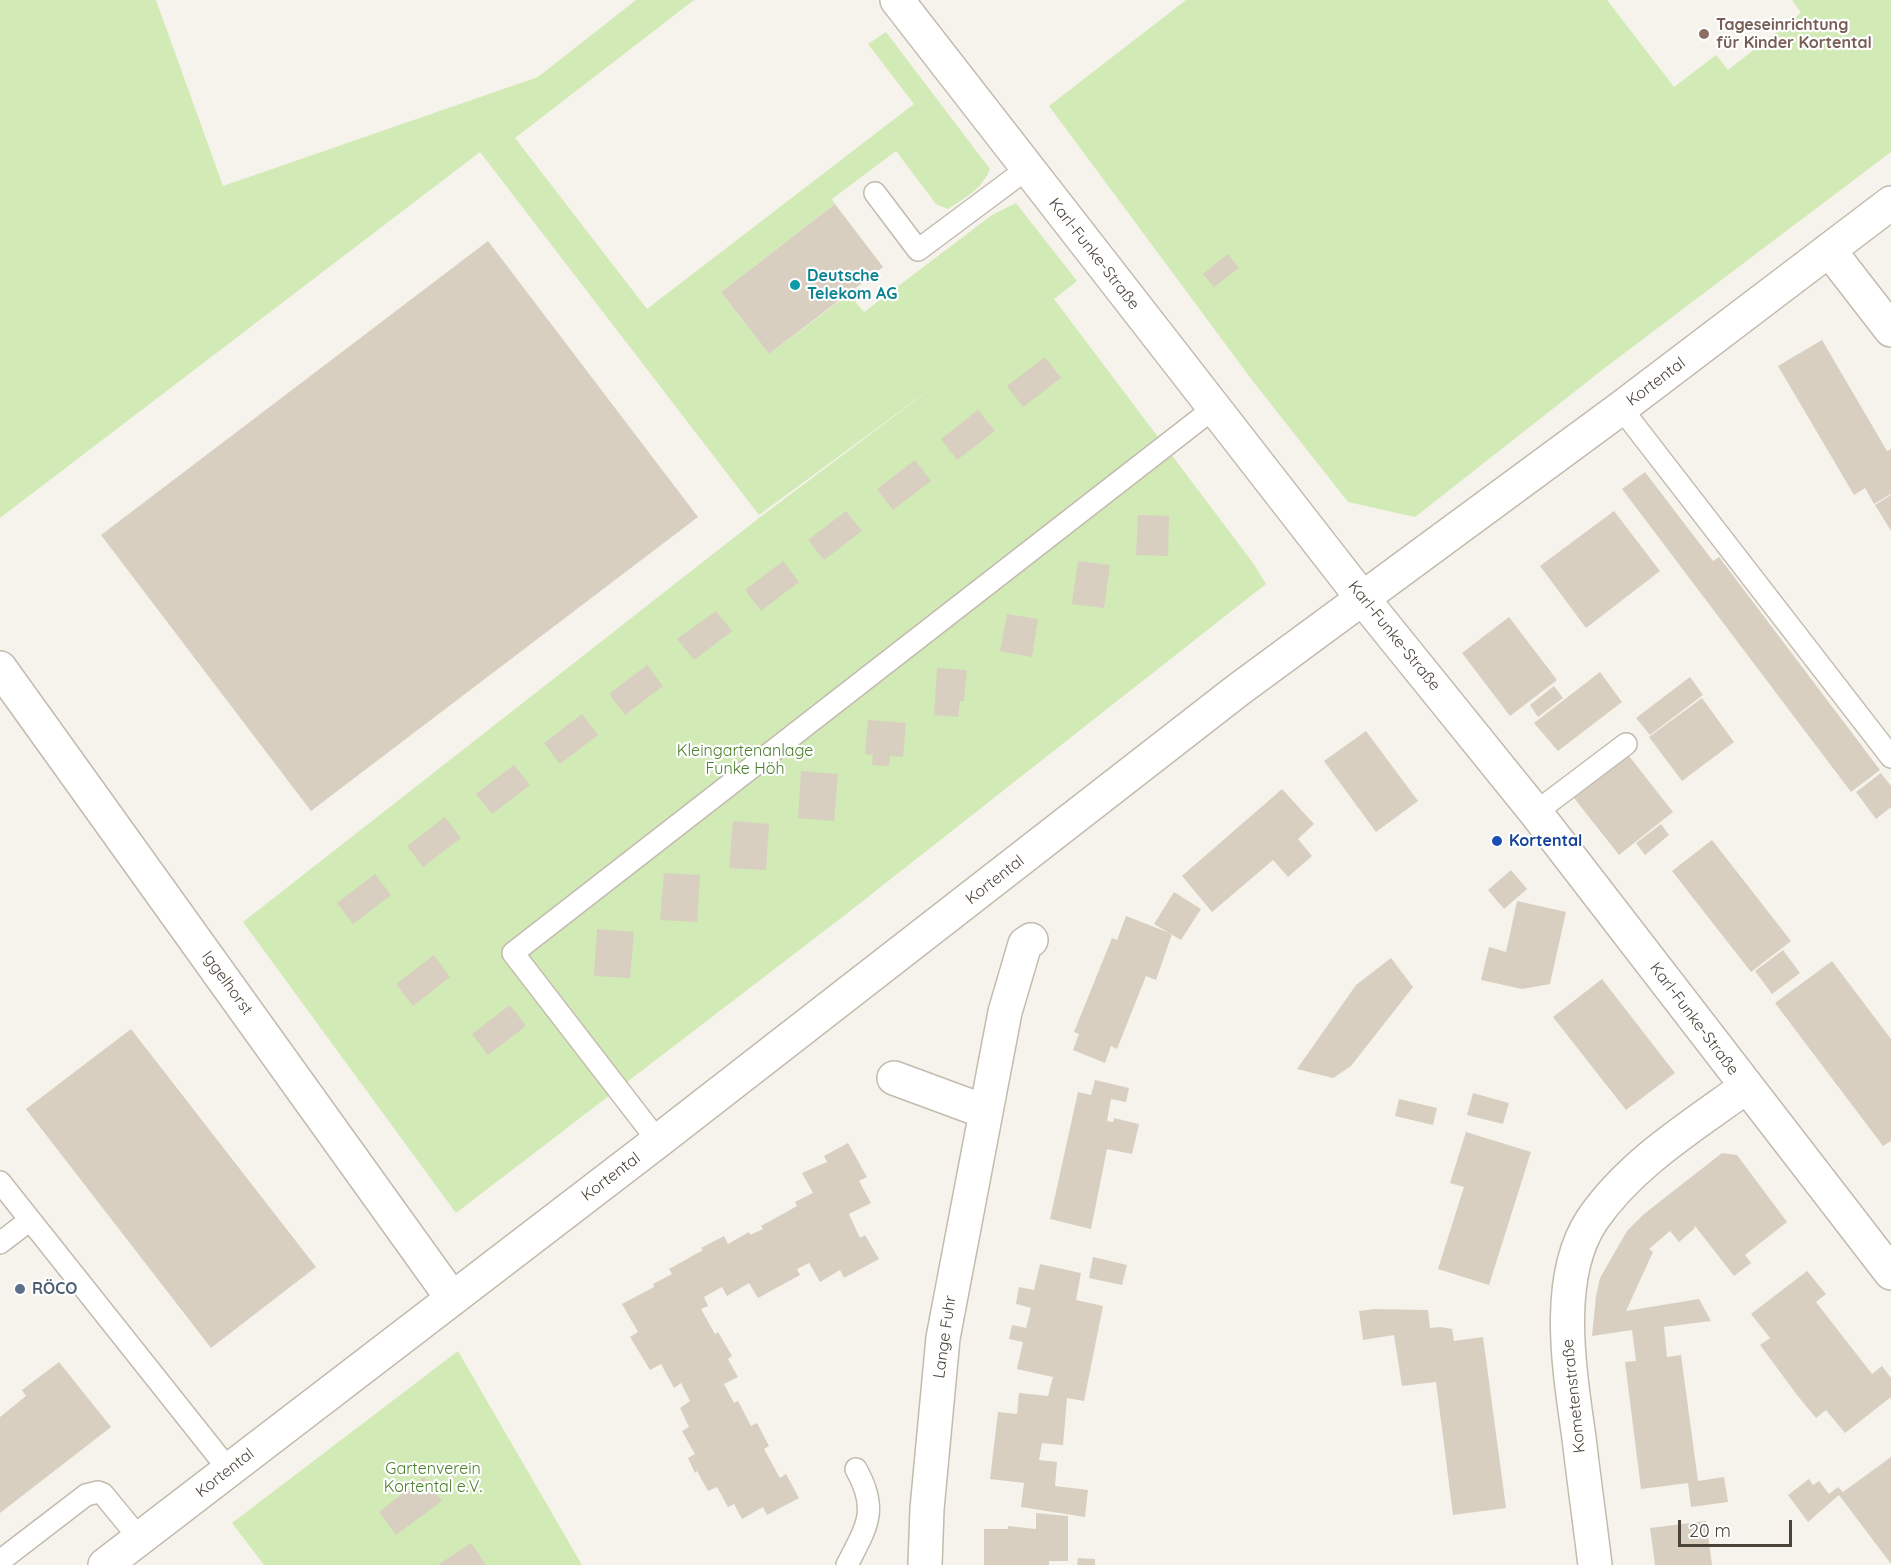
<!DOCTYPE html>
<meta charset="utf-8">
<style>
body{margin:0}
#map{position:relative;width:1891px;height:1565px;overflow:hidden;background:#f6f3ec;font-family:Quicksand,sans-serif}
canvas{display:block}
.scale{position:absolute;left:1678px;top:1520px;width:114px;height:27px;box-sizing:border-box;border:3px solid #4b4439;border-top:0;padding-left:8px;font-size:18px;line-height:21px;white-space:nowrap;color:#4b4439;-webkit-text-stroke:4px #fff;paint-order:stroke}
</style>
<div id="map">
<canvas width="1891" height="1565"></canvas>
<div class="scale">20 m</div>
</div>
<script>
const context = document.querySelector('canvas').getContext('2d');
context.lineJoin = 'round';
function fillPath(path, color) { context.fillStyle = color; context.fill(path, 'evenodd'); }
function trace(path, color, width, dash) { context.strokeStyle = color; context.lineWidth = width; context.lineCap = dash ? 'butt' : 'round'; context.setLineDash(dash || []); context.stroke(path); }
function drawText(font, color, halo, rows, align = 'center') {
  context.font = font + ' Quicksand,sans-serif'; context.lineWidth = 4.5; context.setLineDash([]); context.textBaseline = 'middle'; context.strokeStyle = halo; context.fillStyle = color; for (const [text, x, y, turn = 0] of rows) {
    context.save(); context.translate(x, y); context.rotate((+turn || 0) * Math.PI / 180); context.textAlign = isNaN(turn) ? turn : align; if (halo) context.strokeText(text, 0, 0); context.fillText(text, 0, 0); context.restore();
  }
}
fillPath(new Path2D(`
 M 0,0 L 156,0 L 223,186 L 538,77 L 636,0 L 694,0 L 515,138 L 647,309 L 914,104 L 868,44 L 886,32 L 990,169 C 982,189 966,197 948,209 L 936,204 L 896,151 L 832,199 L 835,204 L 721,292 L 769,354 L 849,294 L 864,312 L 992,215 L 1016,203 L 1077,281 L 1054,299 L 1253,563 L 1266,584 L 845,915 L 456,1213 L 243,922 L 759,518 L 944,379 L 759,515 L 480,152 L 0,518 Z
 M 1186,0 L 1607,0 L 1674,87 L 1716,55 L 1728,70 L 1801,13 L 1792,0 L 1891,0 L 1891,152 L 1606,367 L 1415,517 L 1348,502 L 1252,380 L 1049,106 Z
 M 458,1351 L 582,1565 L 264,1565 L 232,1523 Z`), '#d2eab5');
fillPath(new Path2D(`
 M 835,204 L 883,267 L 769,354 L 721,292 Z
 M 488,241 L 698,517 L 311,811 L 101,535 Z
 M 1228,254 L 1239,268 L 1214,287 L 1203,274 Z
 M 1822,340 L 1887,451 L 1891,449 L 1891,494 L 1874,504 L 1865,488 L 1854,495 L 1778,366 Z
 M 1045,357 L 1061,378 L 1023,407 L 1007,386 Z
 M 978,410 L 995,431 L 957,460 L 941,439 Z
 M 915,460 L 931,481 L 893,510 L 877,489 Z
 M 1645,472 L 1713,561 L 1719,557 L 1880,770 L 1851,792 L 1622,489 Z
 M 1891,495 L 1891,531 L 1875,505 Z
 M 846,511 L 862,531 L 824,560 L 808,540 Z
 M 1614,511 L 1660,571 L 1586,628 L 1540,566 Z
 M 1138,515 L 1169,516 L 1168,556 L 1136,555 Z
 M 783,561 L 799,582 L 761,611 L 745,590 Z
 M 1078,561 L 1110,565 L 1104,608 L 1072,604 Z
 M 716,611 L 732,631 L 694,660 L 677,639 Z
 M 1007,614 L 1038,619 L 1032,657 L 1000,651 Z
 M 1509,617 L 1557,680 L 1510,716 L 1462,653 Z
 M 647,665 L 663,686 L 625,715 L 609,694 Z
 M 937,668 L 967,670 L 964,701 L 960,701 L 958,717 L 934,715 Z
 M 1600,672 L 1622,702 L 1558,751 L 1534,723 Z
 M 1690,677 L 1703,695 L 1650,735 L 1636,718 Z
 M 1554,686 L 1563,698 L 1538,717 L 1530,705 Z
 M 1702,698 L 1734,742 L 1682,781 L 1649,737 Z
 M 582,714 L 598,735 L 560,764 L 544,743 Z
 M 868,720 L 906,723 L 903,757 L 890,756 L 889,766 L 872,765 L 873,755 L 865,754 Z
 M 1366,731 L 1418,801 L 1376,832 L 1324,761 Z
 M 1629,756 L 1673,812 L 1619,855 L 1574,798 Z
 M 514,765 L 530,785 L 492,814 L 476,794 Z
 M 801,771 L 838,774 L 834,821 L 798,818 Z
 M 1881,773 L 1891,786 L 1891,807 L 1876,819 L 1856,792 Z
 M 1282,789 L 1314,824 L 1298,839 L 1312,856 L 1288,877 L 1273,860 L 1212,912 L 1182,876 Z
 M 445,817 L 461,838 L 423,867 L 407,846 Z
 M 733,821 L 769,824 L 766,870 L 729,868 Z
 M 1661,824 L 1669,835 L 1645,855 L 1636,843 Z
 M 1712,840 L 1791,941 L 1751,972 L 1672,871 Z
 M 1511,870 L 1527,889 L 1504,909 L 1488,890 Z
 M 664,873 L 700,875 L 697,922 L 660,920 Z
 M 375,874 L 391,895 L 353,924 L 337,903 Z
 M 1174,892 L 1201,909 L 1181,940 L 1154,924 Z
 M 1517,901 L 1566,912 L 1550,984 L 1522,989 L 1481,980 L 1489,947 L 1506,952 Z
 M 1126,916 L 1172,934 L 1156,980 L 1146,976 L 1117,1049 L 1111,1046 L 1105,1063 L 1073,1050 L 1079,1034 L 1074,1032 L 1112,938 L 1117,940 Z
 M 597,929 L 634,932 L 630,978 L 594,976 Z
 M 1783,950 L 1800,973 L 1772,994 L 1755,971 Z
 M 434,955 L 450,977 L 413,1006 L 396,984 Z
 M 1391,958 L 1413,987 L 1351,1066 L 1333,1078 L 1297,1069 L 1356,985 Z
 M 1832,961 L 1891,1039 L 1891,1141 L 1883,1146 L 1775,1003 Z
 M 1602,979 L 1675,1073 L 1626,1110 L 1553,1017 Z
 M 510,1005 L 526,1026 L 488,1055 L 472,1034 Z
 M 131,1029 L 316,1267 L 211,1348 L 26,1109 Z
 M 1095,1080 L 1129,1088 L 1126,1102 L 1111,1099 L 1107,1121 L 1113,1122 L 1114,1118 L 1139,1124 L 1132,1154 L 1107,1149 L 1091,1229 L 1050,1219 L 1078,1092 L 1091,1095 Z
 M 1473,1093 L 1509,1103 L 1503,1124 L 1467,1115 Z
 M 1399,1099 L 1437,1108 L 1433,1125 L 1395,1116 Z
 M 1466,1132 L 1531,1152 L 1489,1285 L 1438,1269 L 1464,1187 L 1450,1183 Z
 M 848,1143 L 867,1177 L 859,1181 L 871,1203 L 849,1214 L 860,1238 L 865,1235 L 879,1259 L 844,1278 L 840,1270 L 820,1282 L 809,1263 L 797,1269 L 800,1275 L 758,1298 L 749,1283 L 727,1296 L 722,1287 L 704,1297 L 708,1306 L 701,1309 L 715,1334 L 718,1332 L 732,1356 L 728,1359 L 738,1377 L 724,1384 L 734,1403 L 738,1401 L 751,1426 L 757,1423 L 769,1446 L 764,1449 L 780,1478 L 786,1474 L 799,1498 L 767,1515 L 763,1507 L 742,1519 L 734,1504 L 728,1507 L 717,1487 L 708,1491 L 697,1471 L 695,1473 L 688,1458 L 695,1454 L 682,1431 L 689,1427 L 680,1408 L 690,1401 L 681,1383 L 674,1388 L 661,1364 L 650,1370 L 630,1337 L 638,1332 L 622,1304 L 654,1287 L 653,1284 L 672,1274 L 669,1269 L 703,1250 L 701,1248 L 724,1236 L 728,1244 L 749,1232 L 750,1235 L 763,1229 L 761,1226 L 797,1206 L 795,1202 L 813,1193 L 802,1173 L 827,1162 L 824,1156 Z
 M 1722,1153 L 1737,1155 L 1787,1222 L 1745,1255 L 1751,1263 L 1734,1276 L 1695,1226 L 1694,1229 L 1679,1242 L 1670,1231 L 1649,1249 L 1653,1252 L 1626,1311 L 1699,1299 L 1711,1321 L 1664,1327 L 1667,1357 L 1681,1355 L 1698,1481 L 1724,1477 L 1728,1502 L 1691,1507 L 1688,1483 L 1641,1489 L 1625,1362 L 1636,1361 L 1632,1330 L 1592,1336 L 1596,1296 L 1600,1278 L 1627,1231 L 1644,1214 Z
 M 1093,1257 L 1127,1265 L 1122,1285 L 1089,1278 Z
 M 1040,1264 L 1081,1273 L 1076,1300 L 1103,1306 L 1084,1401 L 1067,1398 L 1063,1445 L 1042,1443 L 1039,1460 L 1057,1462 L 1055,1486 L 1088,1490 L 1085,1517 L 1021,1507 L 1024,1483 L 990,1479 L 998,1412 L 1017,1414 L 1019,1393 L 1048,1396 L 1053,1377 L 1017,1369 L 1023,1342 L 1009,1339 L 1012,1325 L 1026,1328 L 1031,1308 L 1016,1304 L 1019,1287 L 1034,1290 Z
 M 1807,1271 L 1826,1294 L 1816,1302 L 1872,1374 L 1882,1366 L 1891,1378 L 1891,1397 L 1845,1433 L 1826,1410 L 1816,1418 L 1797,1395 L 1760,1345 L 1770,1338 L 1751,1314 Z
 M 1375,1309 L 1428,1310 L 1430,1328 L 1440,1327 L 1452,1329 L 1454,1341 L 1483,1337 L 1506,1508 L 1453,1515 L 1436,1382 L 1402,1386 L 1394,1335 L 1363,1340 L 1359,1311 Z
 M 59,1362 L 111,1427 L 0,1513 L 0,1417 L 26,1396 L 22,1390 Z
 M 1891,1457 L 1891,1564 L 1839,1495 L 1808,1522 L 1788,1495 L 1809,1479 L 1813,1485 L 1819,1481 L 1829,1494 L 1838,1487 L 1843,1492 Z
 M 424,1477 L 442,1501 L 396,1535 L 379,1512 Z
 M 1036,1513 L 1068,1516 L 1068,1561 L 1049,1561 L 1049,1565 L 984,1565 L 984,1529 L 1008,1529 L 1008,1526 L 1036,1529 Z
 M 1706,1521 L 1712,1565 L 1655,1565 L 1650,1528 Z
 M 471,1543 L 486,1565 L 438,1565 Z
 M 1078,1558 L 1095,1559 L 1095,1565 L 1077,1565 Z`), '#d8cfc1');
const service = new Path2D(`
 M 875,193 L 918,250 L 1028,168
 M 1621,408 L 1891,757
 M 1536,812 L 1626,744
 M 658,1141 L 513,953 L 1214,408
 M 0,1182 L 229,1470
 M 0,1243 L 30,1220
 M 0,1561 L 86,1495 L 98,1492 L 103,1494 L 140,1539
 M 847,1565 C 867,1526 879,1510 856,1469`);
const minor = new Path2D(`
 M 897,0 L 1363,599 L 1536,813 L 1891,1273
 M 1829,250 L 1891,330
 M 0,668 L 452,1298
 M 894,1078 L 986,1112
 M 925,1565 L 927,1509 L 943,1338 L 1005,1012 L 1025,944 L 1031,940
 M 1595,1565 C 1590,1523 1584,1481 1579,1438 C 1570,1373 1553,1279 1592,1220 C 1630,1164 1692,1126 1746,1087`);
const tertiary = new Path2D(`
 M 105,1565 L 658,1141 L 1238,690 L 1621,408 L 1891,203`);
trace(service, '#c2bbae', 24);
trace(minor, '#c2bbae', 36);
trace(tertiary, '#c2bbae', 36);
trace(service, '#fff', 21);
trace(minor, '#fff', 33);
trace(tertiary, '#fff', 33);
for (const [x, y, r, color] of [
 [1704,34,6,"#8d6e63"],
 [795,285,6,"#0f9aa8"],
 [1497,841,6,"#1a4fb4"],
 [20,1289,6,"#5c6f8a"]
]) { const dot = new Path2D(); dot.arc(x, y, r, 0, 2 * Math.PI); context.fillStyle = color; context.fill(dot); trace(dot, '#fff', 2); }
drawText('bold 16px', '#785e54', '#fff', [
 ["Tageseinrichtung",1716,25],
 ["für Kinder Kortental",1716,43]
], 'left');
drawText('16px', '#4b4439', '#fff', [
 ["Karl-Funke-Straße",1094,254,52],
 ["Kortental",1656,382,-37],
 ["Karl-Funke-Straße",1394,636,51],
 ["Kortental",995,880,-38],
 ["Iggelhorst",227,983,54],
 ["Karl-Funke-Straße",1694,1019,53],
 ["Kortental",611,1177,-37],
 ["Lange Fuhr",945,1337,-82],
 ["Kometenstraße",1574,1396,-96],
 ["Kortental",225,1473,-38]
]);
drawText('bold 16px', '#0d838f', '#fff', [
 ["Deutsche",807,276],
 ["Telekom AG",807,294]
], 'left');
drawText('16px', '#4a7f2a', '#fff', [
 ["Kleingartenanlage",745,751],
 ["Funke Höh",745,769],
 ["Gartenverein",433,1469],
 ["Kortental e.V.",433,1487]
]);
drawText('bold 16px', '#164399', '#fff', [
 ["Kortental",1509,841]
], 'left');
drawText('bold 16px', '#4e5e75', '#fff', [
 ["RÖCO",32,1289]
], 'left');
</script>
